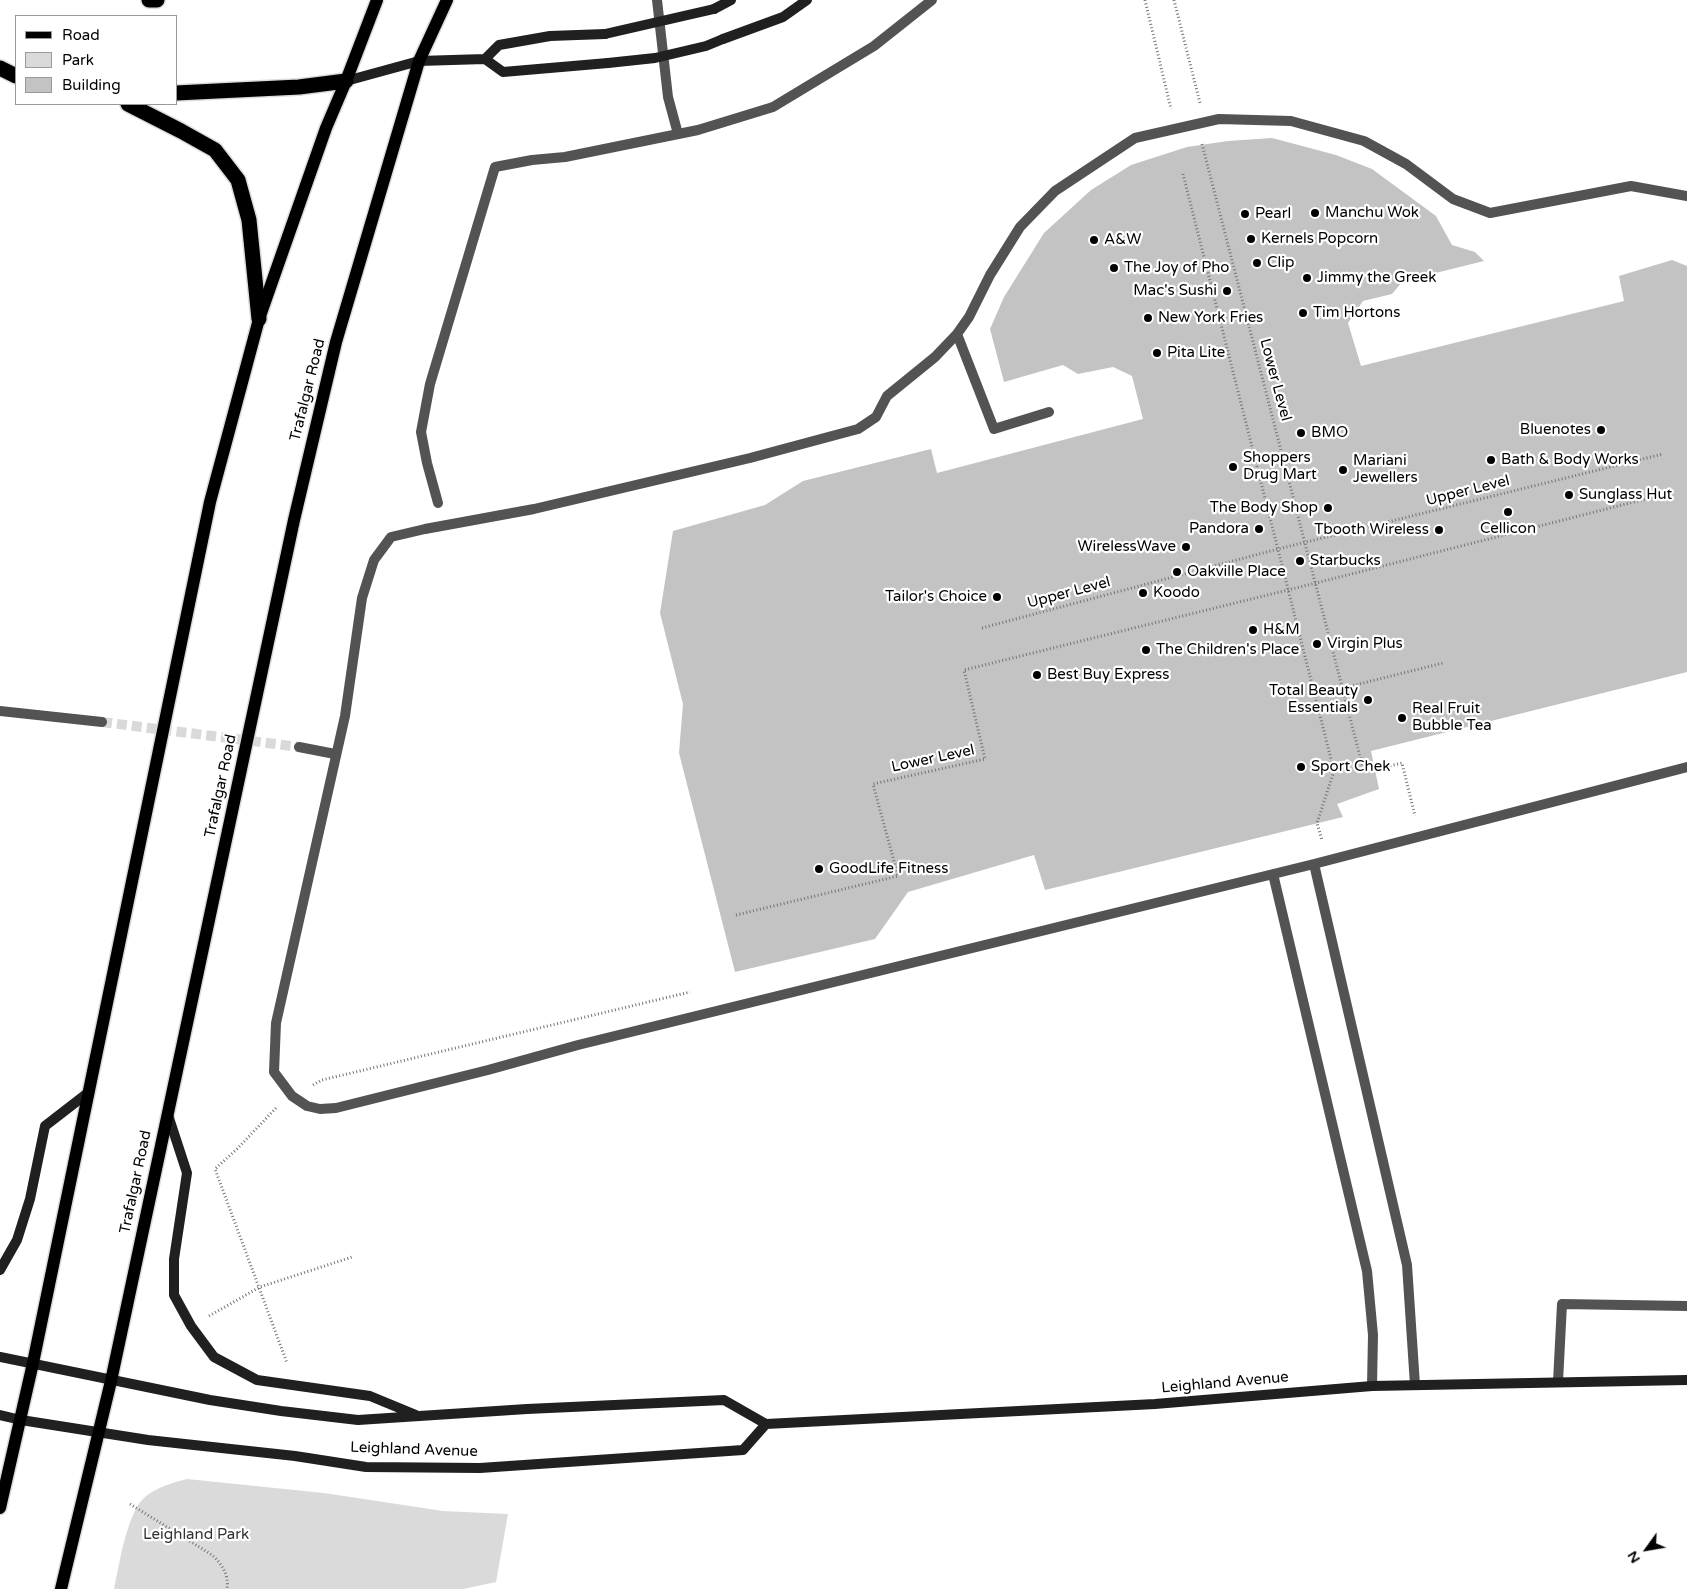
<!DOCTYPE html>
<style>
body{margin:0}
#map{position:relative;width:1687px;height:1589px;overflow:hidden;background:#fff;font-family:"Varela Round",sans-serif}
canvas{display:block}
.legend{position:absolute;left:15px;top:15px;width:162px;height:90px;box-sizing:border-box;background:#fff;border:1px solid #999;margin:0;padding:6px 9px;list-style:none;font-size:15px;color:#000}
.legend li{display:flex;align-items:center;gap:10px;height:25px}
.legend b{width:25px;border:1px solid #999}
.north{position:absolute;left:1622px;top:1524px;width:50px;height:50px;-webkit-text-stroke:4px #fff;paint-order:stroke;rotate:238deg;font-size:14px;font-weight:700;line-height:20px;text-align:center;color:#000}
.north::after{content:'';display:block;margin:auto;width:18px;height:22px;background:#000;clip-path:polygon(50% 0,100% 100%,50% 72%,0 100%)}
</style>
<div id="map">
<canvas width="1687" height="1589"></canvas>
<ul class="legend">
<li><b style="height:6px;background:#000"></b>Road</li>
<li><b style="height:14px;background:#dadada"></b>Park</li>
<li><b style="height:14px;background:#c3c3c3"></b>Building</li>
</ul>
<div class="north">N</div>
</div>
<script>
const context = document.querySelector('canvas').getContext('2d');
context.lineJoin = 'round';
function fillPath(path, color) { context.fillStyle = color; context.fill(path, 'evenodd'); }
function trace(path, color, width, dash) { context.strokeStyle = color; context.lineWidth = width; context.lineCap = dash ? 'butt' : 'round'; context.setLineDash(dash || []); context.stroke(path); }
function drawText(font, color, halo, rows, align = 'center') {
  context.font = font + ' "Varela Round",sans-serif'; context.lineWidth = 4.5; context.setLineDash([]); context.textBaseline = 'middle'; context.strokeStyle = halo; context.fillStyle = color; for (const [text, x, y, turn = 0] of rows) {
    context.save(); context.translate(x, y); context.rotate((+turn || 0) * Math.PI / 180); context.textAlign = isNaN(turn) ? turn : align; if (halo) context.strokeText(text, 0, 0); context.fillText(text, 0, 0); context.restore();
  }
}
fillPath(new Path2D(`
 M 187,1479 L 324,1493 L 443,1511 L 508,1514 L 496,1582 L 463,1589 L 114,1589 C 119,1566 127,1512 145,1497 C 157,1487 172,1483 187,1479 Z`), '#dadada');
fillPath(new Path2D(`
 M 1272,138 L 1336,155 L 1372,169 L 1436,216 L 1452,245 L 1475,252 L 1484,261 L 1403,281 L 1392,294 L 1363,301 L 1348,323 L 1361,366 L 1624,301 L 1619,276 L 1672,260 L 1687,266 L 1687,672 L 1371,751 L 1379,789 L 1337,804 L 1343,817 L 1045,890 L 1034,855 L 908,892 L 875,939 L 735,972 L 679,753 L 683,704 L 660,613 L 673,531 L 765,505 L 803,481 L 931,449 L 937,473 L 1143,419 L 1132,376 L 1113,367 L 1078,374 L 1063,365 L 1004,382 L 990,329 L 1004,297 L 1044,233 L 1091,190 L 1131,165 L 1187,147 L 1228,141 Z`), '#c3c3c3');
trace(new Path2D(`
 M 102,722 L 299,747`), '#d9d9d9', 10, [10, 5]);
const primary = new Path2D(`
 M 0,1508 L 33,1363 L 210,502 L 259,319 L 326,128 L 346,81 L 377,0
 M 61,1589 L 111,1381 L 294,520 L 336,342 L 419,61 L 447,0`);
const highway = new Path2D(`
 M 149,0 L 157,0
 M 0,68 L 16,76
 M 176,93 L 299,87 L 346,81
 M 128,104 L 181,131 L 215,150 L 238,180 L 249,220 L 259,319`);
trace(primary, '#dbdbdb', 15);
trace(highway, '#dbdbdb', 18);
trace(new Path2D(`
 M 1145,0 L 1171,109
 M 1174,0 L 1200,103
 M 1202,144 L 1364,772 L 1402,763 L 1415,816
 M 1183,174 L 1334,771 L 1317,823 L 1322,840
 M 982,628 L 1278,549 L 1663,454
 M 1343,688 L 1443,663
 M 736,915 L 898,876 L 873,784 L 985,759 L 964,670 L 1316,583 L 1673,492
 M 313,1085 L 322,1080 L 690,992
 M 276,1108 L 237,1149 L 215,1169 L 287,1363
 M 209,1316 L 260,1287 L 352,1257
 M 130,1504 L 212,1555 C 222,1564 229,1575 227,1589`), '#757575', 3, [1, 2.5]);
trace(new Path2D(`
 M 657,0 L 668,97 L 678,134
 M 1687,196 L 1631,186 L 1490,213 L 1453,199 L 1406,164 L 1364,141 L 1291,121 L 1219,119 L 1135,138 L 1055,191 L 1020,227 L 990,275 L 969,317 L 957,334 L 935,357 L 887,396 L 876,417 L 858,429 L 750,458 L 534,509 L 425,529 L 391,537 L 374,560 L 362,598 L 345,716 L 276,1023 L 274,1072 L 292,1096 L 307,1106 L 320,1109 L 336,1108 L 488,1070 L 578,1045 L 1314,864 L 1687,767
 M 957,334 L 994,429 L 1049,412
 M 438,503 L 427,463 L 421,432 L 430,384 L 495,167 L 532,160 L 565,157 L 698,130 L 773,107 L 874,46 L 932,0
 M 1314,864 L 1407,1265 L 1415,1385
 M 1273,874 L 1367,1271 L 1373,1335 L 1372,1386
 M 1558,1382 L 1562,1304 L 1687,1306`), '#535353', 10);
trace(new Path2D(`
 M 0,711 L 102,722
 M 299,747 L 335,754`), '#535353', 10);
trace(new Path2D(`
 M 714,9 L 731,0
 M 723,39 L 783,17 L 807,0
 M 485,59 L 499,45 L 550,36 L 605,34
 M 346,81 L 419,61 L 485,59 L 503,72 L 608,63
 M 168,1115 L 187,1173 L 174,1259 L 174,1295 L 191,1326 L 214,1357 L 257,1380 L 370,1396 L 416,1415
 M 0,1270 L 17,1240 L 30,1199 L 45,1126 L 89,1092
 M 0,1357 L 210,1400 L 281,1411 L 358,1420 L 527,1409 L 724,1400 L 766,1424 L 1155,1404 L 1372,1386 L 1687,1380
 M 0,1415 L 21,1420 L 148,1440 L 295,1456 L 366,1467 L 480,1468 L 743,1450 L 766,1424`), '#202020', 10);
trace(primary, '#000', 12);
trace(highway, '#000', 15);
trace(new Path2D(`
 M 605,34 L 714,9
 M 608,63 L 655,58 L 706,46 L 723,39`), '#202020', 10);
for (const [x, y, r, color] of [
 [1315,213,5,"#000"],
 [1245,214,5,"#000"],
 [1251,239,5,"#000"],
 [1094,240,5,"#000"],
 [1257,263,5,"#000"],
 [1114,268,5,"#000"],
 [1307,278,5,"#000"],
 [1227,291,5,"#000"],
 [1303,313,5,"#000"],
 [1148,318,5,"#000"],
 [1157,353,5,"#000"],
 [1601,430,5,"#000"],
 [1301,433,5,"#000"],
 [1491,460,5,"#000"],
 [1233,467,5,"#000"],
 [1343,470,5,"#000"],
 [1569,495,5,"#000"],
 [1328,508,5,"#000"],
 [1508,512,5,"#000"],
 [1259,529,5,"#000"],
 [1439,530,5,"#000"],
 [1186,547,5,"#000"],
 [1300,561,5,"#000"],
 [1177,572,5,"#000"],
 [1143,593,5,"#000"],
 [997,597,5,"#000"],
 [1253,630,5,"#000"],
 [1317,644,5,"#000"],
 [1146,650,5,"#000"],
 [1037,675,5,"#000"],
 [1368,700,5,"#000"],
 [1402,718,5,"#000"],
 [1301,767,5,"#000"],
 [819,869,5,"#000"]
]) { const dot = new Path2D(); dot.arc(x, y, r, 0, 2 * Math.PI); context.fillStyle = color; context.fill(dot); trace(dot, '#fff', 2); }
drawText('15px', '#000', '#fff', [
 ["Manchu Wok",1325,213],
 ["Pearl",1255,214],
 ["Kernels Popcorn",1261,239],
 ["A&W",1104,240],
 ["Clip",1267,263],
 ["The Joy of Pho",1124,268],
 ["Jimmy the Greek",1317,278],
 ["Mac's Sushi",1217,291,"right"],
 ["Tim Hortons",1313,313],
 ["New York Fries",1158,318],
 ["Pita Lite",1167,353],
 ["Bluenotes",1591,430,"right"],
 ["BMO",1311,433],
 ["Shoppers",1243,458],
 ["Drug Mart",1243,475],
 ["Bath & Body Works",1501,460],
 ["Mariani",1353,461],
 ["Jewellers",1353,478],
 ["Sunglass Hut",1579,495],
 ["The Body Shop",1318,508,"right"],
 ["Pandora",1249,529,"right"],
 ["Cellicon",1508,529,"center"],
 ["Tbooth Wireless",1429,530,"right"],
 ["WirelessWave",1176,547,"right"],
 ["Starbucks",1310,561],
 ["Oakville Place",1187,572],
 ["Koodo",1153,593],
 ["Tailor's Choice",987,597,"right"],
 ["H&M",1263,630],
 ["Virgin Plus",1327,644],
 ["The Children's Place",1156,650],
 ["Best Buy Express",1047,675],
 ["Total Beauty",1358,691,"right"],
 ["Essentials",1358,708,"right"],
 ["Real Fruit",1412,709],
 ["Bubble Tea",1412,726],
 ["Sport Chek",1311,767],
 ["GoodLife Fitness",829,869]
], 'left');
drawText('15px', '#000', '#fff', [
 ["Lower Level",1275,380,75],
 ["Trafalgar Road",308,390,-76],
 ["Upper Level",1468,491,-14],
 ["Upper Level",1069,593,-15],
 ["Lower Level",933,759,-12],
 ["Trafalgar Road",221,786,-78],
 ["Trafalgar Road",136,1182,-78],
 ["Leighland Avenue",1225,1383,-5],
 ["Leighland Avenue",414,1450,2]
]);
drawText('15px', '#313131', '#fff', [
 ["Leighland Park",196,1535]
]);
</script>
